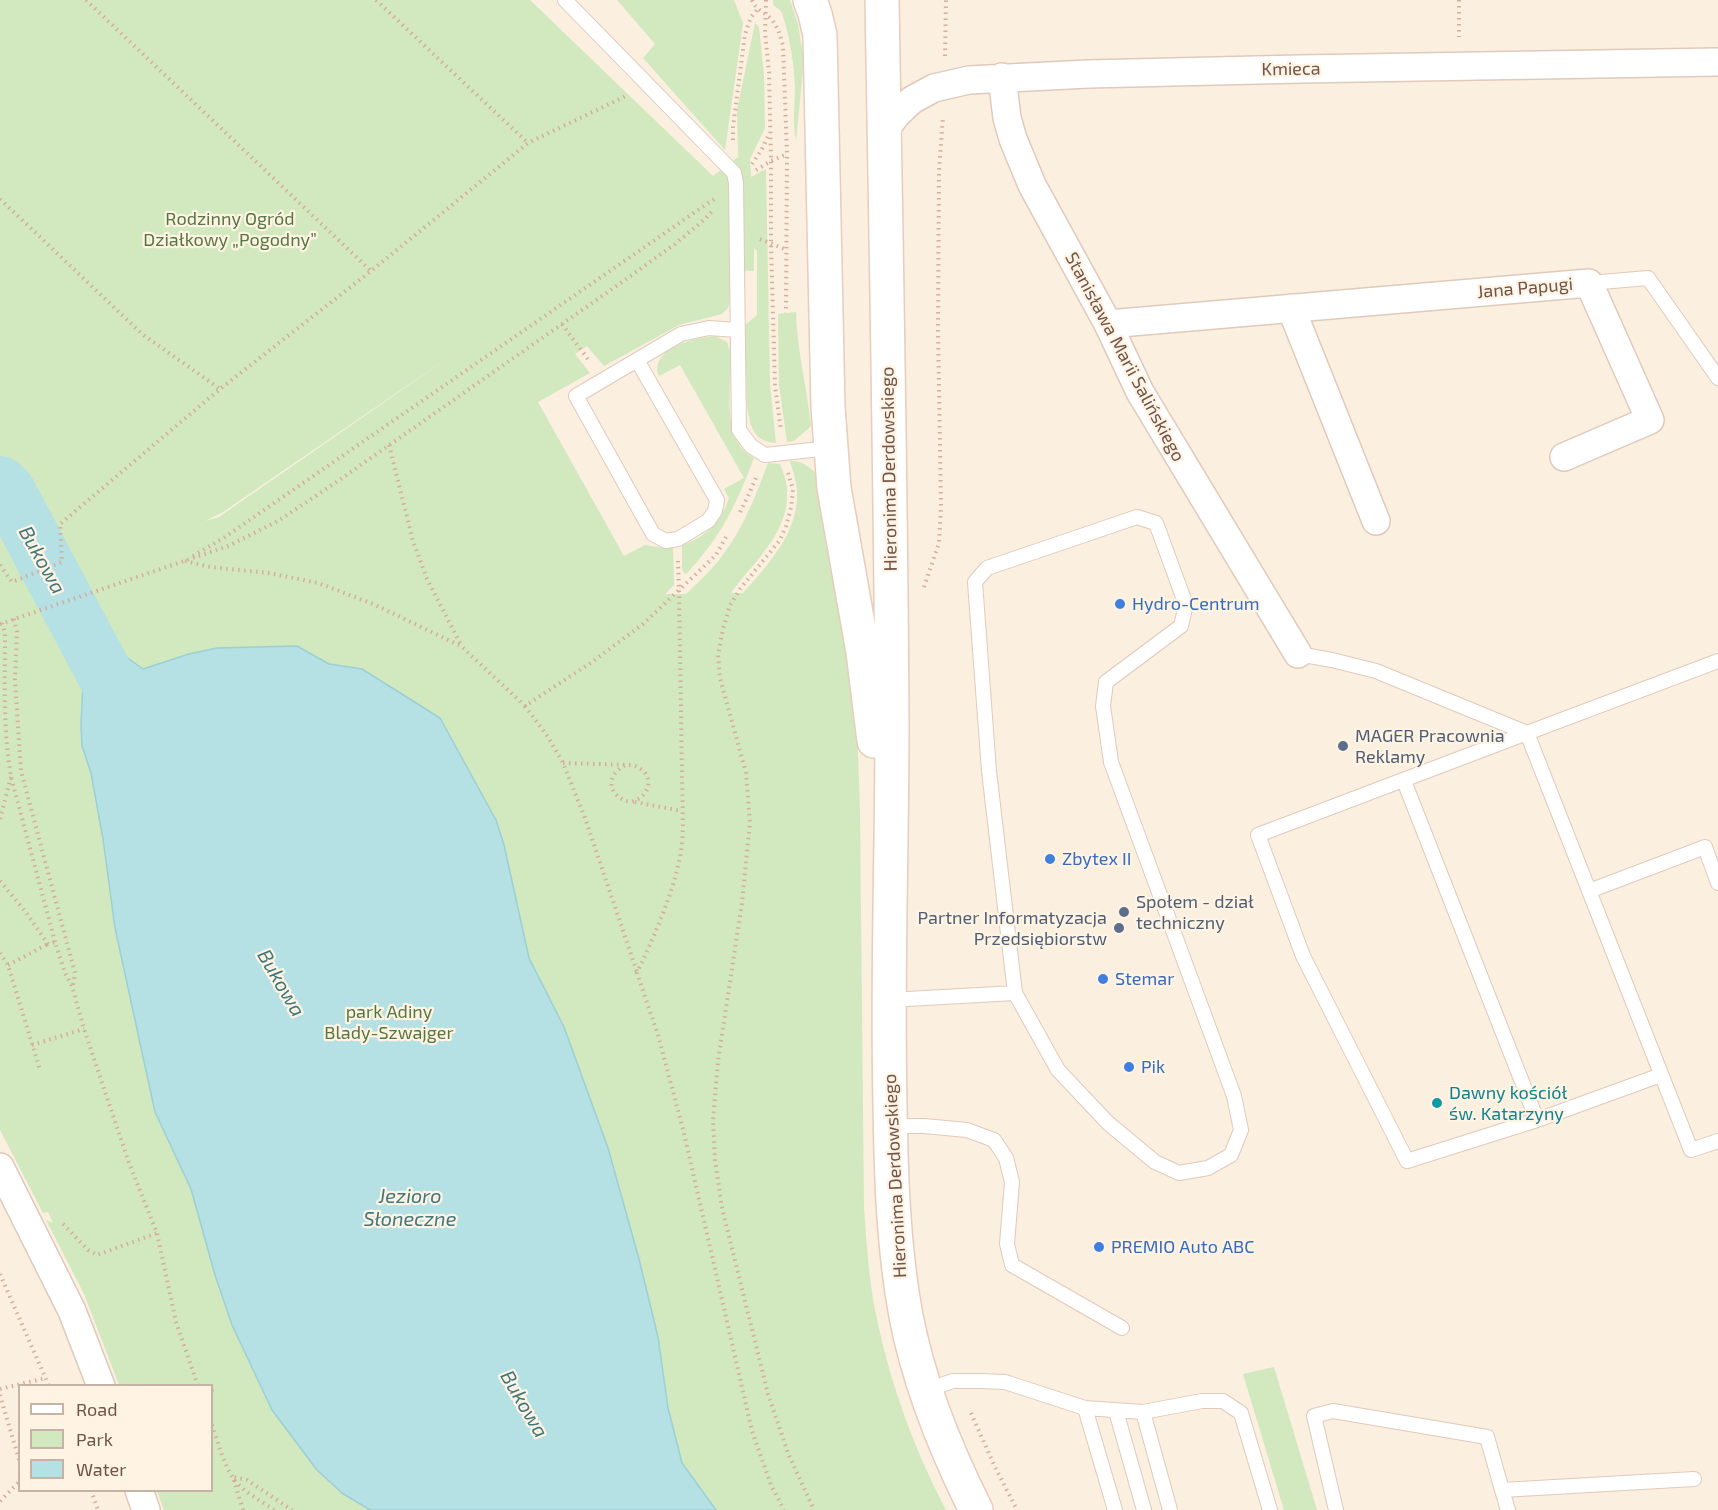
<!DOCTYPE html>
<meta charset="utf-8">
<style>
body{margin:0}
#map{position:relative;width:1718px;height:1510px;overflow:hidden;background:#fbefdf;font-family:"Exo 2",sans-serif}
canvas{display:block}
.legend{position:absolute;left:18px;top:1384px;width:195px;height:108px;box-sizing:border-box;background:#fff3e4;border:2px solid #c6b3a6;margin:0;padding:8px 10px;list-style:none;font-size:18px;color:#715448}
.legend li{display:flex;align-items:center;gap:12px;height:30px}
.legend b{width:30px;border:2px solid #c6b3a6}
</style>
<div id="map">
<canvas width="1718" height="1510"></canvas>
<ul class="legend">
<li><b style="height:8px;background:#fff"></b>Road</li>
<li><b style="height:16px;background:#d2e8be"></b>Park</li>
<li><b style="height:16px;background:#b5e0e4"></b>Water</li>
</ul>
</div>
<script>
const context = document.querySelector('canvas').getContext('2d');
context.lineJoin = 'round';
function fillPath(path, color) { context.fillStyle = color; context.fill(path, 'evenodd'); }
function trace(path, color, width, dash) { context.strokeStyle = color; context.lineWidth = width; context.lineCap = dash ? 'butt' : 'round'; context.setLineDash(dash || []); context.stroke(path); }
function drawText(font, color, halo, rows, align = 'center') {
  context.font = font + ' "Exo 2",sans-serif'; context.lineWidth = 4.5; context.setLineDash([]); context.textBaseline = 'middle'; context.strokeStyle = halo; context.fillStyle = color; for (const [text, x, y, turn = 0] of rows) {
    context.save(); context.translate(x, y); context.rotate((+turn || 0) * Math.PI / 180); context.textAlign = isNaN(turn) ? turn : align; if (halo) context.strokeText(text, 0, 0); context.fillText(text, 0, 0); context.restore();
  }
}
fillPath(new Path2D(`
 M 0,0 L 530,0 L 713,176 L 738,157 L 737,110 L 755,23 L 759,27 L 764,75 L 765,128 L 750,159 L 751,177 L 766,169 L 770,385 L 776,443 C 752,442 750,424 747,405 L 745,325 L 757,315 L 757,251 L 754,248 L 754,271 L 730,270 L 730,301 L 728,308 L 722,314 L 679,325 L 604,366 L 587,346 L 575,354 L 590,373 L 538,402 L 624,556 L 645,545 L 664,548 L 673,546 L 674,585 L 665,594 L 686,594 C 698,582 712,570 722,556 C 743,529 756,495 768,463 L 780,464 C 783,472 787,482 787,491 C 789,534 753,562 731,593 L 743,593 C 768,565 798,533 797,493 C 797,482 793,472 790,461 C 801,460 808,466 816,473 L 822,514 L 848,655 L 857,723 L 860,812 L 864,1209 C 867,1247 869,1286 878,1324 C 892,1389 915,1451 946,1510 L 164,1510 L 157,1491 L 212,1490 L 212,1386 L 119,1385 L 84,1294 L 46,1220 L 53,1223 L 48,1212 L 43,1213 L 0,1130 ZM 468,344 L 219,517 L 205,521 L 223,512 Z
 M 617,0 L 734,0 L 743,23 L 725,150 L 643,58 L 655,44 Z
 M 773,0 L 790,0 L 798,25 L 804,60 L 796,141 C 792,124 795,106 795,88 C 794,62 790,38 782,13 L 780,10 L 773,5 Z
 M 796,312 C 797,351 807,388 811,426 L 794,441 L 787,442 L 779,385 L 778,314 Z
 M 715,336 L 727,342 L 730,351 C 733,384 719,439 754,458 C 736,505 722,535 688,572 L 685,574 L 682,569 L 682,545 C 706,537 721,522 729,498 L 724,489 L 744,478 L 680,365 L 659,376 C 649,348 695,338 715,336 Z
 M 1274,1367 L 1317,1510 L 1284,1510 L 1243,1374 Z`), '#d2e8be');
const water = new Path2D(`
 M 91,628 L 93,629 L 104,646 L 129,659 L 143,669 L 189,654 L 217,648 L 297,646 L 329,664 L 362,669 L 440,718 L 496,820 L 504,845 L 529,958 L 564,1027 L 608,1148 L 639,1259 L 658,1337 L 668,1408 L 682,1463 L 716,1510 L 370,1510 L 342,1493 L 317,1470 L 272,1410 L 232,1325 L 215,1275 L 191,1189 L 155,1112 L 115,928 L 103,839 L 91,773 L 82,746 L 81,725 L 83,683 L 91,667 L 79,635 L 87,629 Z`);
fillPath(water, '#b5e0e4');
trace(water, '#9bd0d5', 1.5);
trace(new Path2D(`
 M 0,484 L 8,492 L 118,699`), '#b5e0e4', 56);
const service = new Path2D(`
 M 565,0 L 734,173 L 736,183 L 739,430 L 751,446 L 765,455 L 830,448
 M 1589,283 L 1648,278 L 1718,378
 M 637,360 L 717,500 L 715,511 L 708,521 L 678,539 L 666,541 L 653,534 L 576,396 L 681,334 L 709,328 L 737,330
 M 1298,654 L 1332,660 L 1376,671 L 1527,733 L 1718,661
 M 1404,781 L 1537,1120
 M 1589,891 L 1705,847 L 1718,883
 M 889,1000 L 1015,993 L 989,771 L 975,582 L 987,568 L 1137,517 L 1156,523 L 1186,605 L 1181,626 L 1106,682 L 1103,706 L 1111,762 L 1234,1096 L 1241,1130 L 1231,1155 L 1208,1168 L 1179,1173 L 1155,1162 L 1108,1123 L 1058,1070 L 1015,993
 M 1661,1075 L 1537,1120 L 1407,1161 L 1303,956 L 1258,835 L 1527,733 L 1691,1150 L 1718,1141
 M 890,1126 L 924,1126 L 967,1130 L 994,1140 L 1006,1158 L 1012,1182 L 1007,1244 L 1012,1265 L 1122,1328
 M 926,1390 L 953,1381 L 981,1381 L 1005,1382 L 1085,1408 L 1115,1510
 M 1085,1408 L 1143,1412 L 1202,1401 L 1223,1401 L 1241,1413 L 1270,1510
 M 1116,1411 L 1144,1510
 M 1143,1412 L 1170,1510
 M 1336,1510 L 1314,1416 L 1333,1411 L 1487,1437 L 1502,1490
 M 1508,1510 L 1502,1490 L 1694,1479`);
const minor = new Path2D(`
 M 1002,77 L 1007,118 L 1013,139 L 1032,185 L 1108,324 L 1140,392 L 1298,654
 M 883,133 L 896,115 L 912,100 L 934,88 L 969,80 L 1088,74 L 1300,69 L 1718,62
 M 1291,308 L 1376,521
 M 1108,324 L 1589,283 L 1650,420 L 1564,457
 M 0,1167 L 72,1311 L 101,1386
 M 139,1490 L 146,1510`);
const secondary = new Path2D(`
 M 810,0 L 815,14 L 820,35 L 828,407 L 834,488 L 863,652 L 874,741
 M 882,0 C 886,242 891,485 892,727 C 892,852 887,977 890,1103 C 891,1174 893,1246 906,1316 C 919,1384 945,1448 976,1510`);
trace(service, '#dfcabb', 16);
trace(minor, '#dfcabb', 30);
trace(secondary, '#e6cdbc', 36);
trace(new Path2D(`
 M 86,0 L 371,271
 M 376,0 L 528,143
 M 752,0 C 756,10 763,11 770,18 C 778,26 780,35 783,46 L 787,154 L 786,313
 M 766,0 L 765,32 L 769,72 L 771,157 L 771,244 L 775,386 L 781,430
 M 1459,0 L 1459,37
 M 945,56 L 946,0
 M 733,140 L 733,127 L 745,34 L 751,17 L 757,10
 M 752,164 L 762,149 L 769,134
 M 756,170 L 771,161 L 787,154
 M 0,199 L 142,334 L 220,389
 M 760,239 L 787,250
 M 562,324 L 590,362
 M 389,445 L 413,541 L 427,579 L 461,645
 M 788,473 L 793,489 L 791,508 L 786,526 L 780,540 L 740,589 L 730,605 L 723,629 L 718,655 L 720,678 L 746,773 L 750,822 L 742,903 L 718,1061 L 713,1120 L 715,1160 L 722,1208 L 768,1394 L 788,1453 L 814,1510
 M 740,512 L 749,494 L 757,475
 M 726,537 L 716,555 L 679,590 C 680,652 681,713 682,774 C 682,800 685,832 680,857 C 672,897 654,936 637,973 L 658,1035 L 683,1129 L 752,1431 L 771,1485 L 784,1510
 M 193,556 L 225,537 L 714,199
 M 185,561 L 210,567 L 269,573 L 318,583 L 373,604 L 461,646 L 525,706 L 592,662 L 643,624 L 679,590 L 678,561
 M 0,565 L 12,582 L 62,562 L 60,524 L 220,389 L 371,271 L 528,143 L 628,95
 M 924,587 L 939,543 L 941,507 L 938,327 L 939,171 L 943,117
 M 14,619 L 17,632 L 15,680 L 21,771 L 75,973 L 73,985
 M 2,623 L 5,633 C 5,681 3,729 11,777 L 55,942
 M 0,624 L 228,546 L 278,521 L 335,483 L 625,280 L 675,244 L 705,219 L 714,209
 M 525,706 L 548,737 L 563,763 L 585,818 L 637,972
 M 563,763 L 632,765 C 655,771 653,796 631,802 C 608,798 604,775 626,765
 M 635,802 L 682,811
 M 0,819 L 11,777
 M 0,881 L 25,911 L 48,944 L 55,942 L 65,973 L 72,986 L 84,1029 L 129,1163 L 157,1233 L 176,1322 L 198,1386
 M 0,953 L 8,965 L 40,1070
 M 8,965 L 48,944
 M 32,1045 L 84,1029
 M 63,1224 L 88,1250 L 97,1255 L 157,1233
 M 0,1274 L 49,1386
 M 0,1389 L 46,1378
 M 212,1390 L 214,1389
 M 0,1395 L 20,1463
 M 971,1413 L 994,1465 L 1017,1510
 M 212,1425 C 218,1442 223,1463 233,1478 C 243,1492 260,1500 274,1510
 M 91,1490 L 98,1510
 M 0,1501 L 20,1481
 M 243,1510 L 233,1477 L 247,1480 L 292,1510`), '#d4ae9b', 4, [1.5, 4.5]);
trace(service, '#fff', 14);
trace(minor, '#fff', 27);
trace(secondary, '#fff', 33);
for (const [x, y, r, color] of [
 [1120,604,6,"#3f7fe0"],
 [1343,746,6,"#5c6f8a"],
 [1050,859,6,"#3f7fe0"],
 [1124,912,6,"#5c6f8a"],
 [1119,928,6,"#5c6f8a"],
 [1103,979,6,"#3f7fe0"],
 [1129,1067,6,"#3f7fe0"],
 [1437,1103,6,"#0f9aa8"],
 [1099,1247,6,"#3f7fe0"]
]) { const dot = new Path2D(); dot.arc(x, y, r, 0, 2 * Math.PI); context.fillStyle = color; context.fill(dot); trace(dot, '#fff3e4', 2); }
drawText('18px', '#715448', '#fff3e4', [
 ["Kmieca",1291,69,-1],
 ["Jana Papugi",1525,288,-5],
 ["Stanisława Marii Salińskiego",1125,357,62],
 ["Hieronima Derdowskiego",889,469,-91],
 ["Hieronima Derdowskiego",895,1176,-93]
]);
drawText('18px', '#547740', '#fff3e4', [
 ["Rodzinny Ogród",230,219],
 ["Działkowy „Pogodny”",230,240],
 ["park Adiny",389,1012],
 ["Blady-Szwajger",389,1033]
]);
drawText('18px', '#366cbe', '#fff3e4', [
 ["Hydro-Centrum",1132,604],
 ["Zbytex II",1062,859],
 ["Stemar",1115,979],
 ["Pik",1141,1067],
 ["PREMIO Auto ABC",1111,1247]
], 'left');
drawText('18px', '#4e5e75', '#fff3e4', [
 ["MAGER Pracownia",1355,736],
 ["Reklamy",1355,757],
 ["Społem - dział",1136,902],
 ["techniczny",1136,923],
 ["Partner Informatyzacja",1107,918,"right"],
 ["Przedsiębiorstw",1107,939,"right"]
], 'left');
drawText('18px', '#0d838f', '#fff3e4', [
 ["Dawny kościół",1449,1093],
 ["św. Katarzyny",1449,1114]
], 'left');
drawText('italic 20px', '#3f777d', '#fff3e4', [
 ["Bukowa",42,560,61],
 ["Bukowa",281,983,60],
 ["Jezioro",410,1196],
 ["Słoneczne",410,1219],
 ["Bukowa",524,1404,60]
]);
</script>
